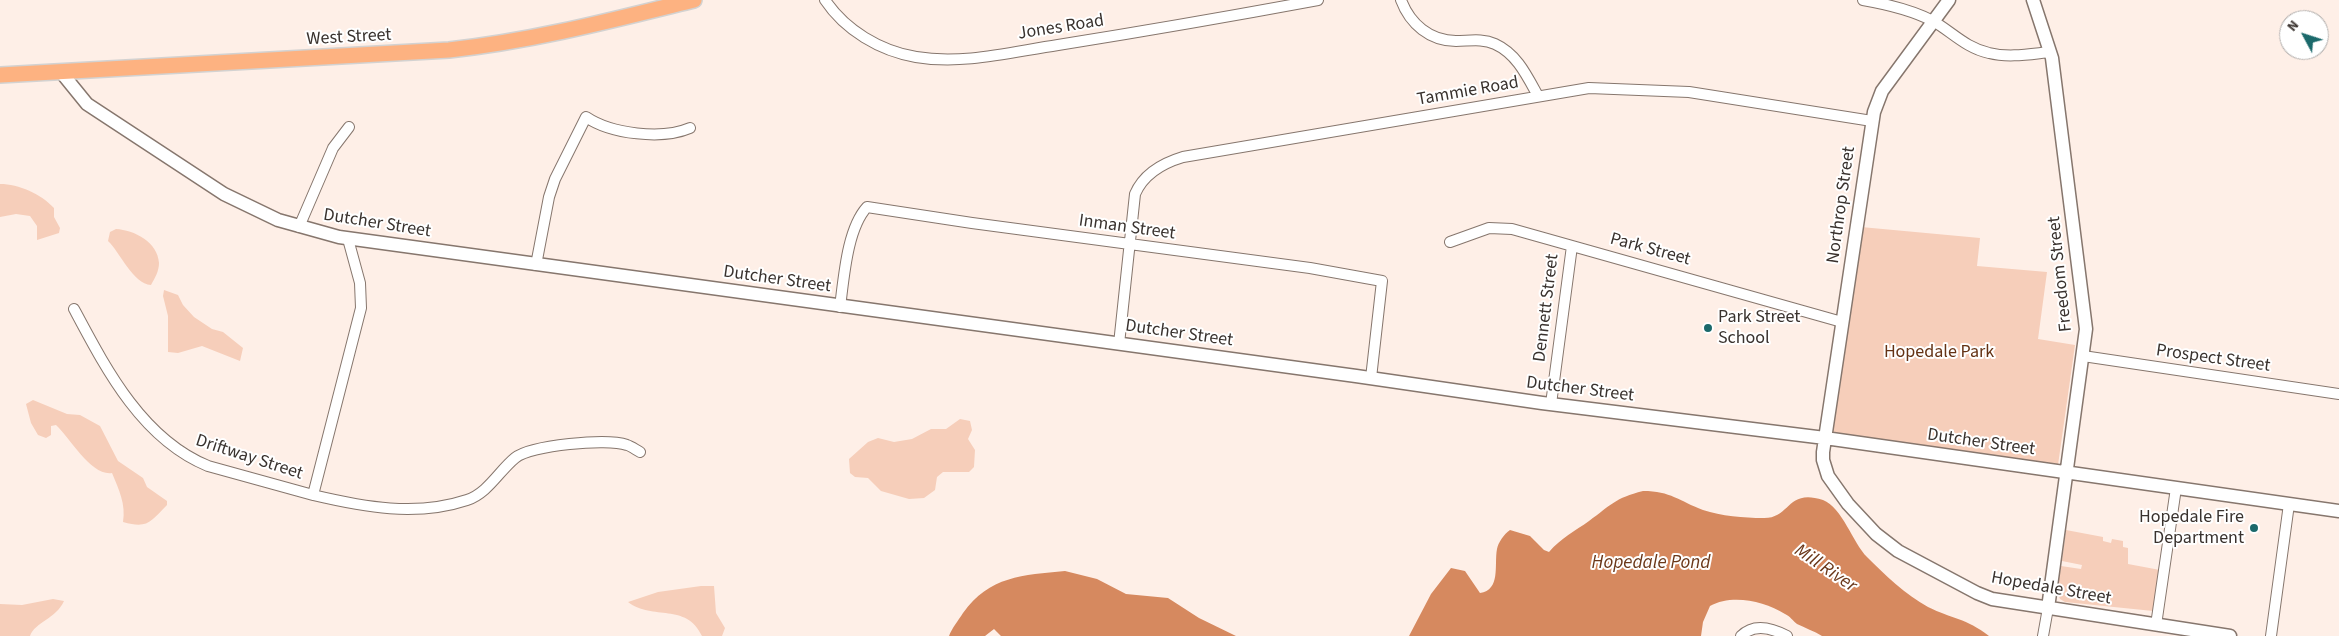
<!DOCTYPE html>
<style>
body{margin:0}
#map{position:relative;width:2339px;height:636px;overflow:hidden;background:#feefe7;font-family:"Source Sans 3",sans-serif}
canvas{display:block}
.north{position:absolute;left:2279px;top:10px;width:50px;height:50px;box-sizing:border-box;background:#fff;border:1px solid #b0adab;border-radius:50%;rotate:310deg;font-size:14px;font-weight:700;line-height:20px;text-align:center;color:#39322e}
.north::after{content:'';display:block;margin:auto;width:18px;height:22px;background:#1b696b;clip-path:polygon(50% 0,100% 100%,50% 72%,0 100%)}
</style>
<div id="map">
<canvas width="2339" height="636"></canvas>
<div class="north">N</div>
</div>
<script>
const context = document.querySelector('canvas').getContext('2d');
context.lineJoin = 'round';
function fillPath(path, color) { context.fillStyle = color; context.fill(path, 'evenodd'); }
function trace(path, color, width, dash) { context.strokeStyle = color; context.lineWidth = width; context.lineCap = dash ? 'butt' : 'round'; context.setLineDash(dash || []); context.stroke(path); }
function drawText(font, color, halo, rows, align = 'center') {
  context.font = font + ' "Source Sans 3",sans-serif'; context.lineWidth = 4; context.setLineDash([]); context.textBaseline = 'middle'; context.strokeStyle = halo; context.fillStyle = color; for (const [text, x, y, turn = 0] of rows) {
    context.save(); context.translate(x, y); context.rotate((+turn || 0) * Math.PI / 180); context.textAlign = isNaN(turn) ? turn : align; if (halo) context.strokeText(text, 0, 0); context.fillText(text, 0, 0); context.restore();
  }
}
fillPath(new Path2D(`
 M 0,184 C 19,184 41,194 54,208 L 54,217 L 60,228 L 59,233 L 37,240 L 37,226 L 30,216 L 16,214 L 0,217 Z
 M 1861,227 L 1980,238 L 1977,266 L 2047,272 L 2038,339 L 2075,345 L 2058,465 L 1832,434 Z
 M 116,229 C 134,230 158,242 159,263 C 159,271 155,278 151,285 C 133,284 120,252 108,241 L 110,232 Z
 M 164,290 L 178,295 L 183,305 L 194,317 L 212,329 L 223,332 L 243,348 L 240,361 L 202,346 L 178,353 L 168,352 L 168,316 L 163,296 Z
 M 33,400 L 67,414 L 80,415 L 100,426 L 118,461 L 143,478 L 147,487 L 167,501 L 167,505 C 150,522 148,529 123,522 C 126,504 119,490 112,473 C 91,476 71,439 56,425 L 51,426 L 51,435 L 46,438 L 38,435 L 31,423 L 26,404 Z
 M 960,419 L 970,421 L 972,430 L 968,439 L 975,450 L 974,467 L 969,472 L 943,472 L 937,477 L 935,490 L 924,498 L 909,499 L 881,491 L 868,478 L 855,477 L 850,473 L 849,459 L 868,442 L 878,438 L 894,442 L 912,439 L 931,429 L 946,429 Z
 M 2066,530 L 2103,537 L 2103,541 L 2111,543 L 2112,539 L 2123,541 L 2123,547 L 2128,548 L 2128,564 L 2160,570 L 2153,611 L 2065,602 L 2060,599 L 2057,592 L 2061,566 L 2081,569 L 2082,565 L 2062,561 Z
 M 701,586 L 714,586 L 716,613 L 725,628 L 722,636 L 702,636 C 686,602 653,621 628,602 L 658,592 Z
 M 53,599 L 64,601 C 56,619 35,622 30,636 L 0,636 L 0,604 L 22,605 Z`), '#f6ceba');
fillPath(new Path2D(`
 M 1643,491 C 1671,491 1679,501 1703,510 C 1721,516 1744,518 1763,518 C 1791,519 1786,488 1823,500 C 1842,507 1853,543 1867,557 C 1884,574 1906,595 1928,607 C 1952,619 1966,618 1989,636 L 1822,636 C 1814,631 1805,628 1797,624 C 1793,621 1790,616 1785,614 C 1764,601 1732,594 1710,606 L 1703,622 L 1701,636 L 1409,636 L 1431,594 L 1451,568 L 1465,571 L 1480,593 C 1501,590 1494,565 1497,549 C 1498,543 1504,534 1510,530 L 1530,536 L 1544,550 L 1549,552 C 1561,538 1575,531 1589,521 C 1611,505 1615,498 1643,491 Z
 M 1065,571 L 1097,579 L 1126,594 L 1168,598 L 1199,618 L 1236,636 L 1001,636 L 994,629 L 985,636 L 949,636 C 952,628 958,621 963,613 C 989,576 1023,575 1065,571 Z`), '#d6895f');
const minor = new Path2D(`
 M 825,0 C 845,30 880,51 916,57 C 963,65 1011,52 1058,45 C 1145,31 1232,16 1318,0
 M 1401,0 C 1410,24 1430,41 1456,41 C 1469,41 1482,38 1495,44 C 1517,54 1527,76 1538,96
 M 1863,0 C 1886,4 1912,10 1933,21 C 1952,32 1966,48 1989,53 C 2009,58 2030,54 2050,52
 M 299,227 L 333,148 L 349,127
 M 1450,242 L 1489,228 L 1512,229 L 1842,322
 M 536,265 L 549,197 L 555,179 L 586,117 C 611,134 662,140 690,128
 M 840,307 C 844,277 847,229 867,207 L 972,223 L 1310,268 L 1382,281 L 1371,378
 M 74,309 C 106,369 142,439 208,466 L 313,495 L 361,308 L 360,283 L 348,239
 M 1119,344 L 1135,194 C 1144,173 1163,163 1183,157 L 1589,88 L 1689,92 L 1872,121
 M 2083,356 L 2339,394
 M 1551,404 L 1572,246
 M 313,495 C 364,507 416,517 467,500 C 488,493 499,471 515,458 C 531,445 607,438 627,445 C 631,446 636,450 640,452
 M 2156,625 L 2176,488
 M 1741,636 C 1754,623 1772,628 1787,636
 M 2043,636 L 2048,608
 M 2271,636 L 2289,504`);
const tertiary = new Path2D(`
 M 1949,0 L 1882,91 L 1874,112 L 1823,452 L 1823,460 L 1828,476 L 1848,504 L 1876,534 L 1898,551 L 1977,593 L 1992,599 L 2230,636
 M 2033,0 L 2052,58 L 2086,329 L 2048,608
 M 61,72 L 87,104 L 224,194 L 278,220 L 339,237 L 1356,376 L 1542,403 L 1825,438 L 2339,511`);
const primary = new Path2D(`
 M 0,75 L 449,50 C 533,41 613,20 694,0`);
trace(minor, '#86766d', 12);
trace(tertiary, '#86766d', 15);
trace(primary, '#d3d2d1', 18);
trace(minor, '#fff', 10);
trace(tertiary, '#fff', 12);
trace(primary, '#fdb281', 15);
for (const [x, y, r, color] of [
 [1708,328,5,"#1b696b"],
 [2254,528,5,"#1b696b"]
]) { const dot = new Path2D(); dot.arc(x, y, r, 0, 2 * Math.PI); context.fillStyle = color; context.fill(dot); trace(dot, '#fff', 2); }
drawText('18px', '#39322e', '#fff', [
 ["Jones Road",1061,28,-9],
 ["West Street",349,38,-3],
 ["Tammie Road",1468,92,-10],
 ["Northrop Street",1842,205,-82],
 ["Dutcher Street",377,224,9],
 ["Inman Street",1127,228,8],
 ["Park Street",1650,250,15],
 ["Freedom Street",2061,274,-96],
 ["Dutcher Street",777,280,8],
 ["Dennett Street",1547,308,-83],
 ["Dutcher Street",1179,334,8],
 ["Prospect Street",2213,359,8],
 ["Dutcher Street",1580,390,7],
 ["Dutcher Street",1981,443,8],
 ["Driftway Street",249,458,18],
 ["Hopedale Street",2051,589,10]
]);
drawText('18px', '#39322e', '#fff', [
 ["Park Street",1718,318],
 ["School",1718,339],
 ["Hopedale Fire",2244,518,"right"],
 ["Department",2244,539,"right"]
], 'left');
drawText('18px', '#643214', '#fff', [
 ["Hopedale Park",1939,353]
]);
drawText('italic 19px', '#6b381a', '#fff', [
 ["Hopedale Pond",1651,564],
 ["Mill River",1825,569,34]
]);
</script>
